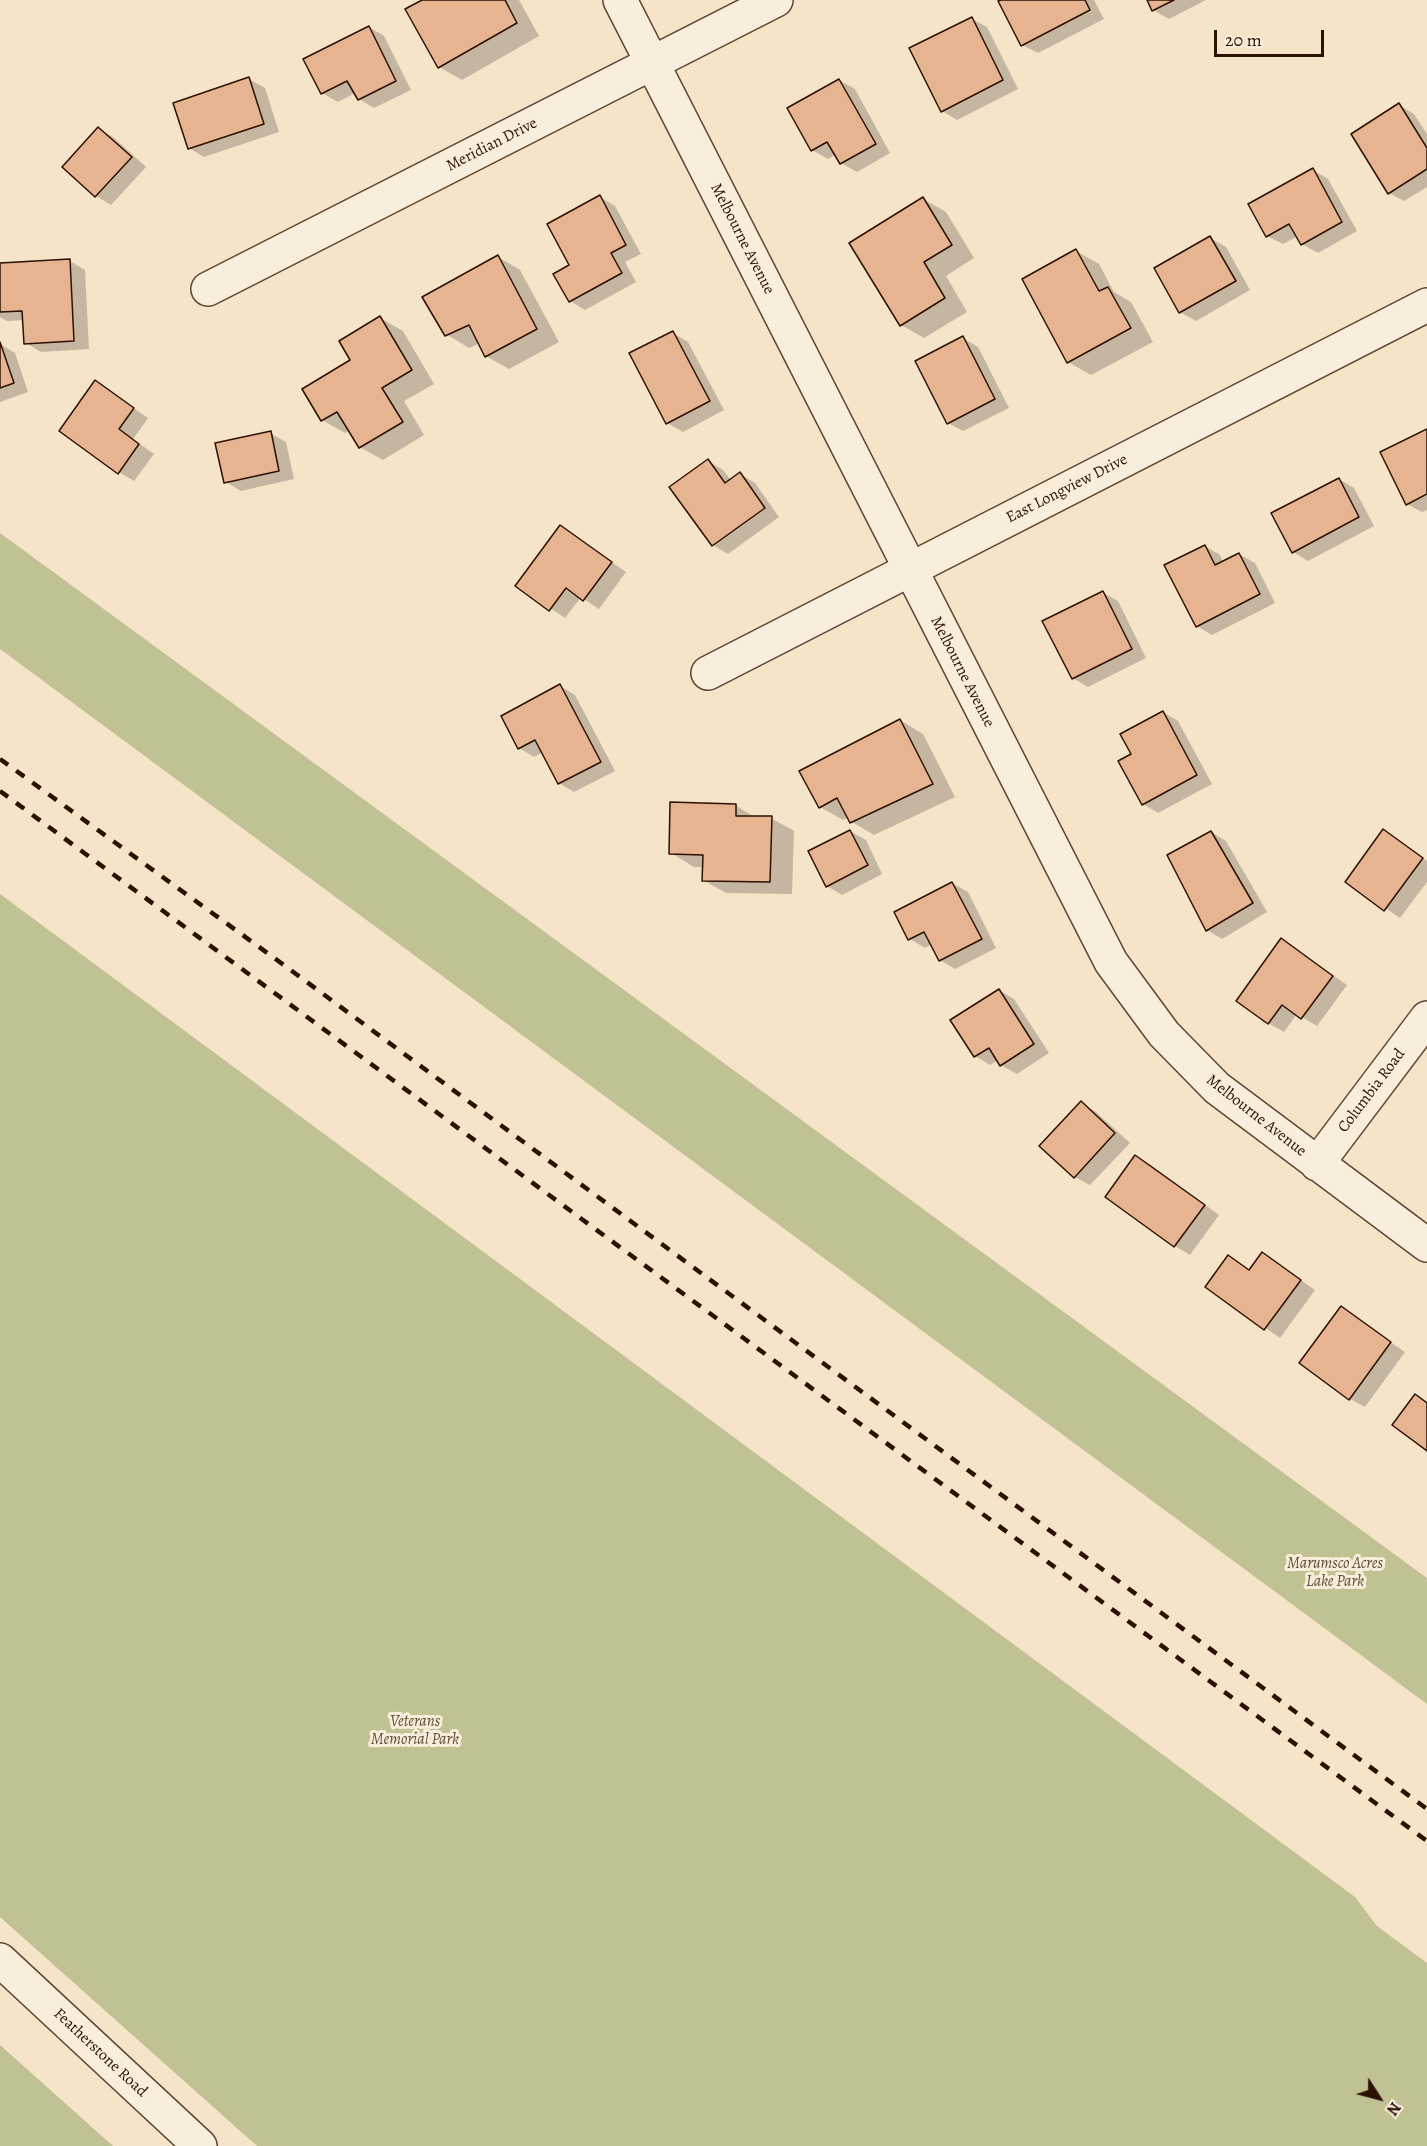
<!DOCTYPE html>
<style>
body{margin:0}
#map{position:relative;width:1427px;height:2146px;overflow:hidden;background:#f6e4c9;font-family:Alegreya,serif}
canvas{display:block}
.north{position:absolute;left:1349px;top:2068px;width:60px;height:60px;-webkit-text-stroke:4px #f9eddc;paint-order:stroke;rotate:126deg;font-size:16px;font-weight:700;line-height:24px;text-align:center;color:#2c1101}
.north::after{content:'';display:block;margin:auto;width:21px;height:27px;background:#2c1101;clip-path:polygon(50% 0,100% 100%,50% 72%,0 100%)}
.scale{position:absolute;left:1214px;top:30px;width:110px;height:27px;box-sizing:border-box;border:3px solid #2c1101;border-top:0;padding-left:8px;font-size:18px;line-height:21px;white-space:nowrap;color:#2c1101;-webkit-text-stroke:4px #f9eddc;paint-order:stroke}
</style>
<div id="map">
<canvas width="1427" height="2146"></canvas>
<div class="north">N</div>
<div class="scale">20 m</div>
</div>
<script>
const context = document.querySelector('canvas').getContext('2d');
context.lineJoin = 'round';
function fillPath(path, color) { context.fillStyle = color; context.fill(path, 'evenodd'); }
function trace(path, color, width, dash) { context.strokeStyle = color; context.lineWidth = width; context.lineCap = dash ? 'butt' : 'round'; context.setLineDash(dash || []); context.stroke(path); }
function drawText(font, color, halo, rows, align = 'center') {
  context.font = font + ' Alegreya,serif'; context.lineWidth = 6; context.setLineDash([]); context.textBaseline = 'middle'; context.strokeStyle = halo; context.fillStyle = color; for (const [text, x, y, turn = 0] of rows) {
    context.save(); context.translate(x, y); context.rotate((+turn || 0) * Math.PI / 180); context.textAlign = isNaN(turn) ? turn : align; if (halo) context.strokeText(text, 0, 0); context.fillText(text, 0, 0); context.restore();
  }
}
fillPath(new Path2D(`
 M 0,533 L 1427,1578 L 1427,1704 L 0,649 Z
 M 0,894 L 1355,1897 L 1377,1926 L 1427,1963 L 1427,2146 L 257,2146 L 0,1917 Z
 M 0,2045 L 113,2146 L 0,2146 Z`), '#c1c293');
fillPath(new Path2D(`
 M 425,0 L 519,0 L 539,36 L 462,80 L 439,67 Z
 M 1004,0 L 1094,0 L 1104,19 L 1038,53 L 1022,45 Z
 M 1148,0 L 1206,0 L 1169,19 L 1153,10 Z
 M 972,19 L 987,27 L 1018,89 L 957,120 L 942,111 Z
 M 369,27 L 384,36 L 411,90 L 374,108 L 359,99 L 355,93 L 338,102 L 322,93 Z
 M 249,79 L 265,88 L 279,132 L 204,157 L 189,148 Z
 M 839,80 L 855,89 L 890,153 L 857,172 L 841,163 L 836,154 L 828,159 L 812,150 L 789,108 Z
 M 1399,105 L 1414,114 L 1427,134 L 1427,187 L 1404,201 L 1389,193 Z
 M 98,129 L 113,137 L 146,167 L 111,205 L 96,196 L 64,166 Z
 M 1313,170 L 1328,179 L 1357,231 L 1318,253 L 1302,244 L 1298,236 L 1283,244 L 1267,236 Z
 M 600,197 L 615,206 L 641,254 L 625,262 L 636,282 L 585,310 L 570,301 L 571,266 Z
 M 923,199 L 946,212 L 974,258 L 946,276 L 967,312 L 924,338 L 901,325 Z
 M 1210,238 L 1226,247 L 1250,290 L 1196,321 L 1180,312 Z
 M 1076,251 L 1099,264 L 1114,292 L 1131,302 L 1153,342 L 1091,375 L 1068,362 Z
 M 498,257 L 520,270 L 559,342 L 509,369 L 486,356 L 480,343 L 469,348 L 446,334 Z
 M 70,261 L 85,270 L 89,349 L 41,352 L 26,343 L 24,320 L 7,321 L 0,317 L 0,265 Z
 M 380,318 L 403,331 L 434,384 L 404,401 L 424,435 L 383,460 L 360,447 L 350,430 L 345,433 L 322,420 L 352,361 Z
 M 673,333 L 688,342 L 724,410 L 683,432 L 667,423 Z
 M 963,338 L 978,347 L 1009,408 L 963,431 L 948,423 Z
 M 0,344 L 15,353 L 28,392 L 0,402 Z
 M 96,382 L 148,418 L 133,439 L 154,454 L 134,481 L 119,472 Z
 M 1427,430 L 1427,510 L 1422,512 L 1407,504 Z
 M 270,433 L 286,442 L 294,479 L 241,491 L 226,482 Z
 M 708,461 L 723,470 L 731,480 L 740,474 L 755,483 L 779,517 L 728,554 L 713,545 Z
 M 1339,479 L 1354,488 L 1374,526 L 1308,561 L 1293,552 Z
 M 561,527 L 626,572 L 599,609 L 581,597 L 565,618 L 518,586 Z
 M 1205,546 L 1220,555 L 1223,562 L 1239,554 L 1255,563 L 1275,603 L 1212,635 L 1197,626 Z
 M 1102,592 L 1118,601 L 1146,658 L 1088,687 L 1073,678 Z
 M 560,686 L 575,695 L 615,771 L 574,792 L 559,783 L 543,752 L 534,757 L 519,748 Z
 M 1163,712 L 1178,721 L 1212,784 L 1158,813 L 1143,804 L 1133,755 Z
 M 900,720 L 923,734 L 955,797 L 874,835 L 852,822 L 849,817 L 843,820 L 820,807 Z
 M 735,805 L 756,818 L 771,818 L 794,831 L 792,894 L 726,893 L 703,880 L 704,867 L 694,867 L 671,853 Z
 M 850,831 L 866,840 L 882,874 L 842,895 L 827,886 Z
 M 1383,831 L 1427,861 L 1427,882 L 1400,918 L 1347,882 Z
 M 1211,832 L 1226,841 L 1267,912 L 1222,939 L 1207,930 Z
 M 952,883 L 968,892 L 996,948 L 955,969 L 940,960 L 932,944 L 925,948 L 910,939 Z
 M 1282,940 L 1347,985 L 1317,1026 L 1297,1014 L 1284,1032 L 1268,1023 Z
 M 999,990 L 1014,999 L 1049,1053 L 1017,1074 L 1001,1065 L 998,1060 L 990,1065 L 975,1056 Z
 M 1081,1103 L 1096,1112 L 1130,1143 L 1090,1185 L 1075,1177 Z
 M 1136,1157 L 1151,1165 L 1219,1215 L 1190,1255 L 1175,1246 L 1107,1197 Z
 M 1263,1254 L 1315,1290 L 1280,1338 L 1207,1287 L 1229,1257 L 1251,1271 Z
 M 1341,1308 L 1405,1352 L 1365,1407 L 1350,1399 Z`), '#0003');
const building = new Path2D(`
 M 422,0 L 505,0 L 517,23 L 438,68 L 405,9 Z
 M 1001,0 L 1085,0 L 1090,10 L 1021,46 L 998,1 Z
 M 1147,0 L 1174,0 L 1152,11 Z
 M 972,17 L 1003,80 L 941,112 L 909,48 Z
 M 369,26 L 396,81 L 358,100 L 347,81 L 321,94 L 303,59 Z
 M 249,77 L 264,124 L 188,149 L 173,103 Z
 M 839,79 L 876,144 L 840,164 L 827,142 L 811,151 L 787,108 Z
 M 1399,103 L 1427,148 L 1427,169 L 1388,194 L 1351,134 Z
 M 98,127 L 132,157 L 95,197 L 62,167 Z
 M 1313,168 L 1342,222 L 1301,245 L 1289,224 L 1266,237 L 1248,204 Z
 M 600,195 L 626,245 L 611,253 L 622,273 L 569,302 L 553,274 L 569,265 L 547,224 Z
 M 923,197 L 952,245 L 924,262 L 945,298 L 900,326 L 849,243 Z
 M 1210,236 L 1236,281 L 1179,313 L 1154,268 Z
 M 1076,249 L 1099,291 L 1108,287 L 1131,328 L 1067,363 L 1022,279 Z
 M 498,255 L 537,329 L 485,357 L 469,325 L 445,336 L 422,297 Z
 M 70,259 L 74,341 L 24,344 L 22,311 L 0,312 L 0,263 Z
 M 380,316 L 412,370 L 382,388 L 403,422 L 359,448 L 337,412 L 321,421 L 302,389 L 350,360 L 339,341 Z
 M 673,331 L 710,401 L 666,424 L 629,353 Z
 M 963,336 L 995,399 L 947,424 L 915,361 Z
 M 0,342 L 14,383 L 0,388 Z
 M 95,380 L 134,408 L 119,429 L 139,444 L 118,474 L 59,431 Z
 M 1427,429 L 1427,494 L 1406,505 L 1380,452 Z
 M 271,431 L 279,471 L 224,483 L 215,443 Z
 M 708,459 L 725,483 L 740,472 L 765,508 L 712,546 L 669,487 Z
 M 1339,478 L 1359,517 L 1292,553 L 1271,513 Z
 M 560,525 L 612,562 L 583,601 L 566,588 L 549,611 L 515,586 Z
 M 1205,545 L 1215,565 L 1239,553 L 1260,594 L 1196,627 L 1164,565 Z
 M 1103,591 L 1132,649 L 1072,679 L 1042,621 Z
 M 560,684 L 601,762 L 558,784 L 535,740 L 518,749 L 501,716 Z
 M 1163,711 L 1197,775 L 1142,805 L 1118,761 L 1131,754 L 1120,734 Z
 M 900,719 L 933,784 L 850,823 L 837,798 L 819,808 L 799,771 Z
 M 670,802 L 736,804 L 736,816 L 772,816 L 770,882 L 702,881 L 703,855 L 669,854 Z
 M 1383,829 L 1423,858 L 1384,911 L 1345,882 Z
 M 850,830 L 868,865 L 826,887 L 808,851 Z
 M 1211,831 L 1253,903 L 1206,931 L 1167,855 Z
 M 952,882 L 982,939 L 939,961 L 924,932 L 908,940 L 894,912 Z
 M 1281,938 L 1333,976 L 1301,1019 L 1282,1005 L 1268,1024 L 1236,1001 Z
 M 999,989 L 1034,1044 L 1000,1066 L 989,1048 L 974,1057 L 950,1020 Z
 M 1081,1101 L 1115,1133 L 1074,1178 L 1039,1146 Z
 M 1135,1155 L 1205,1205 L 1174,1247 L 1105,1197 Z
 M 1262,1252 L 1301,1280 L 1264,1330 L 1205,1287 L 1228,1255 L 1249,1270 Z
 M 1341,1306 L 1391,1342 L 1349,1400 L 1299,1363 Z
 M 1415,1394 L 1427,1403 L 1427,1451 L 1392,1425 Z`);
fillPath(building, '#e6b491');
trace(building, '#2c1101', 1.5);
const minor = new Path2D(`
 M 620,0 L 1111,962 L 1164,1034 L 1217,1088 L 1427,1245
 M 208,289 L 776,0
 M 708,673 L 1427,305
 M 1317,1164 L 1427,1018
 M 0,1960 L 200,2146`);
trace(minor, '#5e4633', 36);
trace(minor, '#f9eddc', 33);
trace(new Path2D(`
 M 0,759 L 277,960 L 1427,1809
 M 0,791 L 1427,1841`), '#2c1101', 4.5, [10, 10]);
drawText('16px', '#2c1101', '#f9eddc', [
 ["Meridian Drive",492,145,-27],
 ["Melbourne Avenue",742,239,63],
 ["East Longview Drive",1067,489,-27],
 ["Melbourne Avenue",962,672,63],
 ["Columbia Road",1372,1091,-53],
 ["Melbourne Avenue",1256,1116,38],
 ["Featherstone Road",100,2053,43]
]);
drawText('italic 16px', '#604f34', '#f9eddc', [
 ["Marumsco Acres",1335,1564],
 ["Lake Park",1335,1582],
 ["Veterans",415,1722],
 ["Memorial Park",415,1740]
]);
</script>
